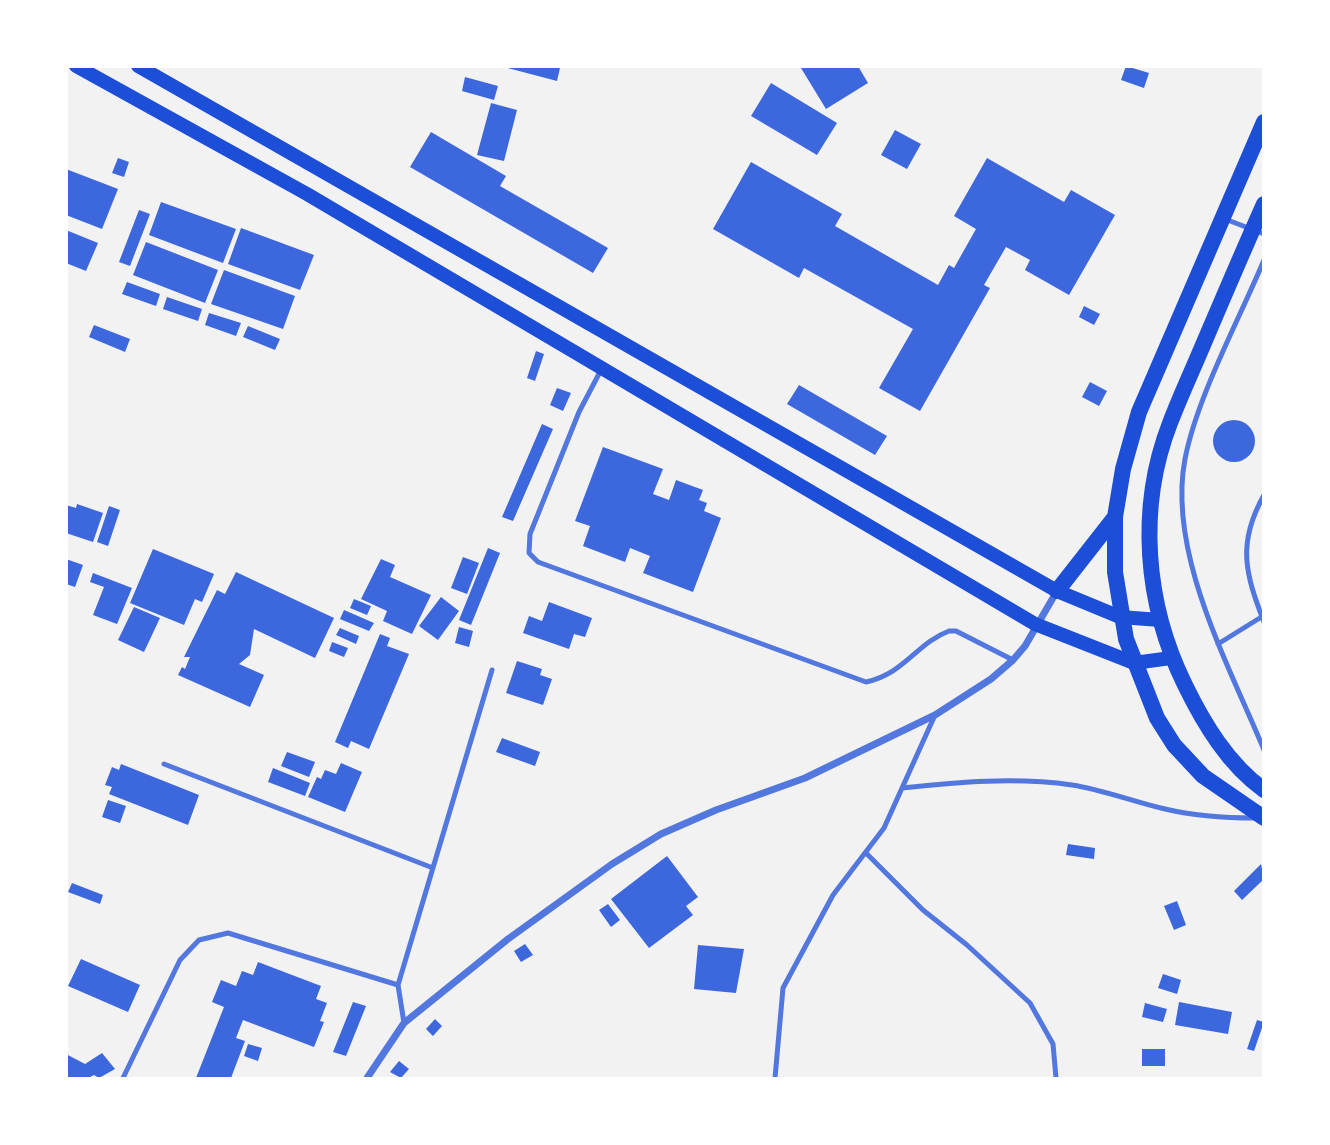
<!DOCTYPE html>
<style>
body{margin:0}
#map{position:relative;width:1330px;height:1145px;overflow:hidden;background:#f2f2f2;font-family:"Exo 2",sans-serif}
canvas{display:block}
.frame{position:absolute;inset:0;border:68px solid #fff;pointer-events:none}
</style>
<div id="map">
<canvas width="1330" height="1145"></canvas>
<div class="frame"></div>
</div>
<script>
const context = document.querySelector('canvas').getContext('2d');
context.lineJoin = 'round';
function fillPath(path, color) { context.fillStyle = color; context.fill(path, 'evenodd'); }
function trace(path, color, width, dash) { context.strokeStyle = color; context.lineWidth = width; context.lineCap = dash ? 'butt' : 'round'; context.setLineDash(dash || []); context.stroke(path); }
fillPath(new Path2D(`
 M 500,66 L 553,66 L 560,68 L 557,81 Z
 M 803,66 L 858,66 L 868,83 L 826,109 L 801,68 Z
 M 1126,66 L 1149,73 L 1144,88 L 1121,80 Z
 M 465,77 L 498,86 L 494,100 L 462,91 Z
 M 771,83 L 837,123 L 817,155 L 751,116 Z
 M 491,103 L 517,110 L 504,161 L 477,155 Z
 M 895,130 L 921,144 L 907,169 L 881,155 Z
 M 431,132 L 506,176 L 500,186 L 608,248 L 593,273 L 410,167 Z
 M 118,158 L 129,162 L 124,177 L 112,173 Z
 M 987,158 L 1064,202 L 1071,190 L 1115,215 L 1069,295 L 1025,270 L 1030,260 L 1006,247 L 984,285 L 990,288 L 920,411 L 879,388 L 913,329 L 804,268 L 799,278 L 713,229 L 751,162 L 842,214 L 835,226 L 938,285 L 949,265 L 954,268 L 976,229 L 954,216 Z
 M 66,169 L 118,189 L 102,229 L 66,215 Z
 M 161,202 L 236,229 L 223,263 L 149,235 Z
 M 139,210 L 150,214 L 130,266 L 119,262 Z
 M 241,228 L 314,255 L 300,290 L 228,264 Z
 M 66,230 L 98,243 L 86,271 L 66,263 Z
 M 146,242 L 218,270 L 205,303 L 133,275 Z
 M 224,270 L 295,296 L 283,329 L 211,304 Z
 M 127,282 L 160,294 L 156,306 L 122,294 Z
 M 167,297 L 202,309 L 198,321 L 163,309 Z
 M 1084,306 L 1100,314 L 1094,325 L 1079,317 Z
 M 209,313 L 241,323 L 236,336 L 205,325 Z
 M 94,325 L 130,339 L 125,352 L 89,337 Z
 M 248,326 L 280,339 L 275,350 L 243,337 Z
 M 536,351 L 544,354 L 535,381 L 527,378 Z
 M 1090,382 L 1107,391 L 1099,406 L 1082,397 Z
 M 799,385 L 887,436 L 875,455 L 787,404 Z
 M 557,388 L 571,393 L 563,411 L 550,405 Z
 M1213 441a21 21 0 1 1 42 0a21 21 0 1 1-42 0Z
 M 542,424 L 553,429 L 513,521 L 502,517 Z
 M 603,447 L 663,469 L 653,494 L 669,500 L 676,480 L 703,490 L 699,500 L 707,503 L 704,511 L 721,518 L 693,592 L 643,573 L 650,556 L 630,548 L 625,562 L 583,546 L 590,526 L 575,521 Z
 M 77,504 L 103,513 L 93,542 L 66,533 L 66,505 L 76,508 Z
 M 109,506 L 120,510 L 108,546 L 97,542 Z
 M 488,548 L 500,553 L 471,625 L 459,620 Z
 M 153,549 L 214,574 L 202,602 L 195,599 L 184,625 L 130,603 Z
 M 463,557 L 479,563 L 467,594 L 451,588 Z
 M 66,559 L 83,565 L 75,587 L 66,584 Z
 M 381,559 L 395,565 L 390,577 L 431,595 L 412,634 L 383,621 L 387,611 L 361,599 Z
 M 236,572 L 334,618 L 315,658 L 254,629 L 250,655 L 239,664 L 264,675 L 250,707 L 178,675 L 182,667 L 185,669 L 190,657 L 184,657 L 217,590 L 225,594 Z
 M 93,573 L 132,588 L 117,624 L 93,615 L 104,587 L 90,582 Z
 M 441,597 L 459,611 L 438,640 L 419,626 Z
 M 354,599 L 371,606 L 367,615 L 350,608 Z
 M 549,602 L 592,618 L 585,637 L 574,634 L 569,649 L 523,633 L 529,616 L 542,621 Z
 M 134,607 L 160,618 L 144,652 L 118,640 Z
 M 344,610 L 374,623 L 369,631 L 340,619 Z
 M 459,627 L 473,631 L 469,647 L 455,643 Z
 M 340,628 L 359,636 L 356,644 L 336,635 Z
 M 380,634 L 390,638 L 387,646 L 409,654 L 369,749 L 351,741 L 348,748 L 335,742 Z
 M 332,642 L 348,648 L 344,657 L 329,651 Z
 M 517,661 L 542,669 L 540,675 L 552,679 L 543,705 L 506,693 Z
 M 502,738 L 540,752 L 535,766 L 496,752 Z
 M 287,752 L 315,762 L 309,777 L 281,766 Z
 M 341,763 L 362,772 L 345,812 L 308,797 L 317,777 L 321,779 L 325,770 L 336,774 Z
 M 121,764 L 199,795 L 188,825 L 109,794 L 112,787 L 105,785 L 112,767 L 119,770 Z
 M 273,768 L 310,783 L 305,796 L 268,782 Z
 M 108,800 L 126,806 L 120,823 L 102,817 Z
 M 1068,844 L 1095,848 L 1094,859 L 1066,855 Z
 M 667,856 L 698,897 L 686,906 L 693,915 L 649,948 L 611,899 Z
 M 1261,864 L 1264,879 L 1242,900 L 1234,891 Z
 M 72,883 L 103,895 L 100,904 L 68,892 Z
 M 1177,901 L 1186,925 L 1174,930 L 1164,906 Z
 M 608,904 L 620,920 L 611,927 L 599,910 Z
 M 525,944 L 533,955 L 521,962 L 514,951 Z
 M 698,945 L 744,949 L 736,993 L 694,989 Z
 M 81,959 L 140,985 L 128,1012 L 68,986 Z
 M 258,962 L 321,986 L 316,999 L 327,1003 L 320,1021 L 324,1022 L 314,1047 L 243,1020 L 236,1038 L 245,1041 L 231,1078 L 196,1078 L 224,1007 L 212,1002 L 221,980 L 236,986 L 242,971 L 253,975 Z
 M 1163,974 L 1181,980 L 1177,994 L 1158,988 Z
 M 353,1002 L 366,1006 L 346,1056 L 333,1052 Z
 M 1179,1002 L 1232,1012 L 1228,1034 L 1175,1025 Z
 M 1145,1003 L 1167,1009 L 1163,1022 L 1142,1017 Z
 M 435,1019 L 442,1026 L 433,1036 L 426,1029 Z
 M 1257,1020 L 1264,1022 L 1254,1051 L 1247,1049 Z
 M 248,1044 L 262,1048 L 258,1061 L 244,1056 Z
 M 1142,1049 L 1165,1049 L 1165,1066 L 1142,1066 Z
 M 102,1053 L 115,1069 L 99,1078 L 94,1075 L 88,1078 L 66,1078 L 66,1054 L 85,1064 Z
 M 399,1061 L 409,1069 L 401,1078 L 390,1072 Z`), '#3d67dc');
trace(new Path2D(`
 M 1225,219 L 1264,234
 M 1264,260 C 1239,320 1197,397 1185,459 C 1167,553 1229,665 1264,750
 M 601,370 L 579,412 L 530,534 L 529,553 L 538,562 L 866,682 C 904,674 917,643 949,631 L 956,631 L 1013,660
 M 1264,495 C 1237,543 1245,573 1264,622
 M 1218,644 L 1263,616
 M 164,764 L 433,868
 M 902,788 C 958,782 1016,777 1072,785 C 1104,790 1134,802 1165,809 C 1195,816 1224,818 1255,818
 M 866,853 L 923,910 L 967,945 L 1030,1003 L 1053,1044 L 1056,1078
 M 404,1023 L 398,985 L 492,670
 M 123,1078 L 180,960 L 199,940 L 228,933 L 398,985
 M 775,1078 L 783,988 L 833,895 L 884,828 L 935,715`), '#5277de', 5);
trace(new Path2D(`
 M 367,1078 L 404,1023 L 508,939 L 612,864 L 661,834 L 716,810 L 805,778 L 935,715 L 991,679 L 1013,660 L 1025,646 L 1057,591`), '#5277de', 7);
trace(new Path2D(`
 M 76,66 L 307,194 L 1035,624 L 1134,663 L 1171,658
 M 138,66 L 1057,591 L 1120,617 L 1160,620`), '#1d4ed8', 14);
trace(new Path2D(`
 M 1264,122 L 1139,412 L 1123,469 L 1115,517 L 1115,572 L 1126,639 L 1157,718 L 1174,745 L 1203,776 L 1264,818
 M 1264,204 C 1243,251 1223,298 1203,345 C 1192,371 1180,397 1170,423 C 1137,508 1145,604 1185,685 C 1204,724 1228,764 1264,790
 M 1057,591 L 1115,517`), '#1d4ed8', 16);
</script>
